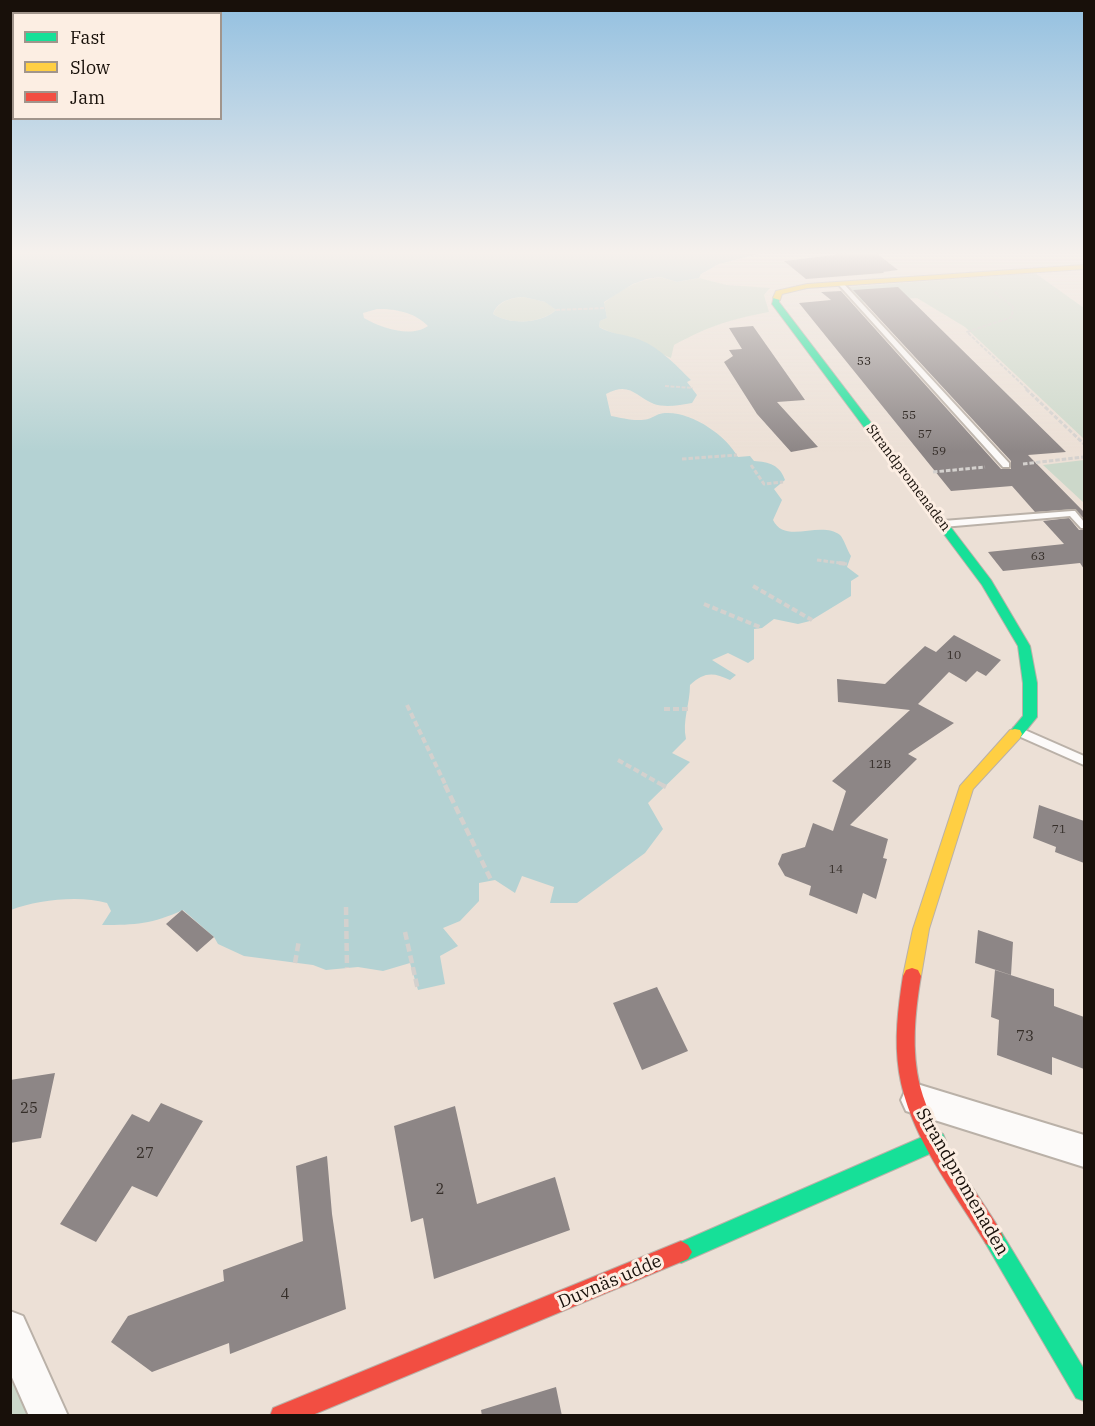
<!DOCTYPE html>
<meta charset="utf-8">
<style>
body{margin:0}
#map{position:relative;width:1095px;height:1426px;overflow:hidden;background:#ece0d6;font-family:"IBM Plex Serif",serif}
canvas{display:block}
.frame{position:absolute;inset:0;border:12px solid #18100a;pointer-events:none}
.legend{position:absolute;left:12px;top:12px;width:210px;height:108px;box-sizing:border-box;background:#fceee3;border:2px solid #a1958c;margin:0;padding:8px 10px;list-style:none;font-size:18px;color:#18100a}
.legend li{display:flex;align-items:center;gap:12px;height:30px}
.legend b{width:30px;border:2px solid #a1958c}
</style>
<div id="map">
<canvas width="1095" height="1426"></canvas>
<div class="frame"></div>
<ul class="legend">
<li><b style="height:8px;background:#16e098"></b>Fast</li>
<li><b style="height:8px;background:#ffcf43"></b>Slow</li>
<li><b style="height:8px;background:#f24e42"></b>Jam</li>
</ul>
</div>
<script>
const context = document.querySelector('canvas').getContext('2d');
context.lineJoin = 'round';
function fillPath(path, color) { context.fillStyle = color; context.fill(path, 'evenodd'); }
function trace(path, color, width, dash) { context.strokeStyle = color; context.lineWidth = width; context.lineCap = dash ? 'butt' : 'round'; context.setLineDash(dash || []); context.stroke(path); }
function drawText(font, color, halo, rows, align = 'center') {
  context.font = font + ' "IBM Plex Serif",serif'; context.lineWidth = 6; context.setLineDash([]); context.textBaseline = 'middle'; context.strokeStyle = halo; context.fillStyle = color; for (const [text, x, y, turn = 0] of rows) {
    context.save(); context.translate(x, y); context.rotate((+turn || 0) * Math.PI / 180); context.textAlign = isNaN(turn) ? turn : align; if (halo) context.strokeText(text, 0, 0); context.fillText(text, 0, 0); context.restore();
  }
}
fillPath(new Path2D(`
 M 1035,273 L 1084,308 L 1084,439 L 965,327 L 917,298 L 862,302 L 848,287 Z
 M 660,277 L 677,282 L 699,278 L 727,285 L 770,288 L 764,295 L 769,312 C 731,319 709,326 674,345 L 671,358 L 599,327 L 600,321 L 607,318 L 604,303 C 620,289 639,280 660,277 Z
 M 523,297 L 546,302 L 556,310 C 540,324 510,325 493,314 C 499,301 510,298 523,297 Z
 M 1084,460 L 1084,503 L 1043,465 Z
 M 10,1378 L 26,1408 L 26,1415 L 11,1415 Z`), '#ccd8ca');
fillPath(new Path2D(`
 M 11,252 L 767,252 L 719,264 L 701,274 L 699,278 L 677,282 L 660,277 L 647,279 L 633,284 L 604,302 L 607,318 L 600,321 L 599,327 C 611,334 622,334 635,338 C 657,345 675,364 691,380 L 687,382 L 697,395 L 692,403 C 680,405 666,408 654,404 C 636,397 630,381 606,394 L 611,416 C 622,418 637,422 648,419 C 654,417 659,413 665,413 C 691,411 726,435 738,457 L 750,456 L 754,461 C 769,462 780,465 785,480 L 774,489 L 782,500 L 773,520 C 785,545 820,520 840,535 C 844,539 847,550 851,556 L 847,567 L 859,576 L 851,581 L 851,596 L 810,621 L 798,624 L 774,619 L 762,628 L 754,629 L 754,659 L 748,663 L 728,653 L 712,660 L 736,675 L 730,680 C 713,672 704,672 690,685 C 690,704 682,721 686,739 L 672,753 L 690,762 L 648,803 L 663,829 L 645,853 L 577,903 L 550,903 L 554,887 L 522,876 L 515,893 L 495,880 L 479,883 L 479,901 L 460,921 L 443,928 L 458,946 L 440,956 L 445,984 L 418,990 L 410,963 L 383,971 L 358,967 L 326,970 L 313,965 L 244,956 L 218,944 L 214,937 L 183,910 C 152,924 136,925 102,925 L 111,911 L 107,903 C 79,895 37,900 11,910 ZM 523,297 L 545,302 L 556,310 C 541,324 510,325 493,314 C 498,301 510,298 523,297 ZM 377,309 C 396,309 414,312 428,326 C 411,338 381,328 364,318 L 363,313 Z`), '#b4d2d3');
fillPath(new Path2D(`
 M 859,252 L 875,252 L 898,270 L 883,272 L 884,273 L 806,279 L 784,261 Z
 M 898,287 L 1066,452 L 1028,455 L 1084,512 L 1084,519 L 1075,509 L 1035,512 L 1012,486 L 951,491 L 799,303 L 831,300 L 821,292 L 841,291 L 1001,469 L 1011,469 L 1011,461 L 853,290 Z
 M 753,326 L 805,400 L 777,402 L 818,447 L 791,452 L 757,414 L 724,362 L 733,356 L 729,350 L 742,349 L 729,328 Z
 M 1069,518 L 1079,530 L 1084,530 L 1084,569 L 1080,563 L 1003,571 L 988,552 L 1064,544 L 1043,521 Z
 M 954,635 L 1001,660 L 986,676 L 977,671 L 966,682 L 949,672 L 918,704 L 954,723 L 908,754 L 917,759 L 850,825 L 888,839 L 883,858 L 887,859 L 876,899 L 863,893 L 857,914 L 809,895 L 811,886 L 785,876 L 778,864 L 782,854 L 805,847 L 813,823 L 833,831 L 846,791 L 832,781 L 910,710 L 838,702 L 837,679 L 885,684 L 925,646 L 936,652 Z
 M 1039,805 L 1084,821 L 1084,863 L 1055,852 L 1056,847 L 1033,838 Z
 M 182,910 L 214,937 L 197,952 L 166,924 Z
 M 978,930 L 1013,942 L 1011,975 L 975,963 Z
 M 995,970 L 1054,989 L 1054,1006 L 1084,1017 L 1084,1069 L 1052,1057 L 1052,1075 L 997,1055 L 999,1020 L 991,1017 Z
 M 657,987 L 688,1051 L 642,1070 L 613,1003 Z
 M 55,1073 L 41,1138 L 10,1143 L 10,1080 Z
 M 161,1103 L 203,1121 L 157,1197 L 132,1186 L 96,1242 L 60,1224 L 132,1114 L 149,1122 Z
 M 455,1106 L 477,1204 L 555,1177 L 570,1230 L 434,1279 L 423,1218 L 411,1222 L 394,1126 Z
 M 327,1156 L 332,1214 L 346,1309 L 230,1354 L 229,1343 L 152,1372 L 111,1342 L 128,1316 L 224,1281 L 223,1270 L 303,1241 L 296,1166 Z
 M 556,1387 L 562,1416 L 482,1416 L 481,1410 Z`), '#8d8686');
const lane = new Path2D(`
 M 839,283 L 843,283 L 1009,463 L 1009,467 L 1003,467 L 839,285 Z
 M 1072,511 L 1075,511 L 1084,522 L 1084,528 L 1081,528 L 1070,516 L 943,527 L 939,524 L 943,521 Z
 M 1018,727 L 1084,756 L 1084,765 L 1014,734 L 1013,731 L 1014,728 Z`);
const street = new Path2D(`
 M 917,1084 L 1084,1135 L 1084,1167 L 906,1111 L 901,1100 L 906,1089 Z
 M 10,1311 L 23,1316 L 68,1416 L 29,1416 L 10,1373 Z`);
const fast = new Path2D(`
 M 774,296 L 780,296 L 779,302 L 991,580 L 1030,646 L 1037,683 L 1037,717 L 1020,738 L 1010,738 L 1008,734 L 1023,716 L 1023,683 L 1018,646 L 982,585 L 772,304 Z
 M 936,1131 L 943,1134 L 946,1141 L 943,1148 L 681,1263 L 674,1259 L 670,1252 L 674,1245 Z
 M 993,1227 L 1000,1230 L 1084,1369 L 1084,1401 L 1076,1398 L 986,1244 L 983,1237 L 986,1230 Z`);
const slow = new Path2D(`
 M 1084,265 L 1084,269 L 807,288 L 782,294 L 780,300 L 773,298 L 776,291 L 807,284 Z
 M 1015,729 L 1020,730 L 1022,734 L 1020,738 L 973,789 L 929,929 L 921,976 L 918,982 L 912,984 L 906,982 L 903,976 L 913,929 L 960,786 L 1010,730 Z`);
const jam = new Path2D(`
 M 912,968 L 918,970 L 921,976 C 915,1012 911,1050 920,1086 C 934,1138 972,1184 1000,1230 L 1003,1237 L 1000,1244 L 993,1247 L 986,1244 C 953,1190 909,1136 899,1072 C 894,1040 898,1008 903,976 L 906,970 Z
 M 681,1241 L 688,1245 L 692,1252 L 688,1259 L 310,1416 L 270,1416 L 273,1408 Z`);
trace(lane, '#bab1a8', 4);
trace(street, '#bab1a8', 4);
trace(fast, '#bab1a8', 2);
trace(slow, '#bab1a8', 2);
trace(jam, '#bab1a8', 2);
trace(new Path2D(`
 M 995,292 L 1013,307 L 1012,317 L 967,332 L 1028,390
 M 556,310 L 606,308
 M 665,386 L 693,388`), '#d4d1ce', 2, [4, 1.5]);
trace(new Path2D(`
 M 1026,389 L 1084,444
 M 682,459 L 737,455
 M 1023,464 L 1084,457
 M 751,465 L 764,484 L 783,482
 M 933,472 L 985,467
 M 817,560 L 847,564`), '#d4d1ce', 3, [4.5, 2]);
trace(new Path2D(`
 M 839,563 L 847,564
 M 753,586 L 812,620
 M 704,604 L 762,628
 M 407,705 L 446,786
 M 664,709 L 688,709
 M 618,760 L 664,786`), '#d4d1ce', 4, [6, 3]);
trace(new Path2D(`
 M 445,785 L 491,880
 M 662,785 L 666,787
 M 346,907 L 347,968
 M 405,932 L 418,990
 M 295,963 L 299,940`), '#d4d1ce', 4.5, [8, 4]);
fillPath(lane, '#fcfaf9');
fillPath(street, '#fcfaf9');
fillPath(fast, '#16e098');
fillPath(slow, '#ffcf43');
fillPath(jam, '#f24e42');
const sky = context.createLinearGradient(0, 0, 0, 452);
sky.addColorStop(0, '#93c0e0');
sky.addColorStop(0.56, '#f6f1ed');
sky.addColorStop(1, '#f6f1ed00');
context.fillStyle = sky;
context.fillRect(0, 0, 1095, 452);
drawText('12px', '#352e29', null, [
 ["53",864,362],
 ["55",909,416],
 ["57",925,435],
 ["59",939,452],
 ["63",1038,557],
 ["10",954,656],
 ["12B",880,765],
 ["71",1059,830],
 ["14",836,870]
]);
drawText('14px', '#18100a', '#fceee3', [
 ["Strandpromenaden",908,478,53]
]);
drawText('15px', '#352e29', null, [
 ["73",1025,1037],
 ["25",29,1109],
 ["27",145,1154],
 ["2",440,1190],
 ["4",285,1295]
]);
drawText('18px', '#18100a', '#fceee3', [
 ["Strandpromenaden",962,1182,60],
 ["Duvnäs udde",610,1282,-23]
]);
</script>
